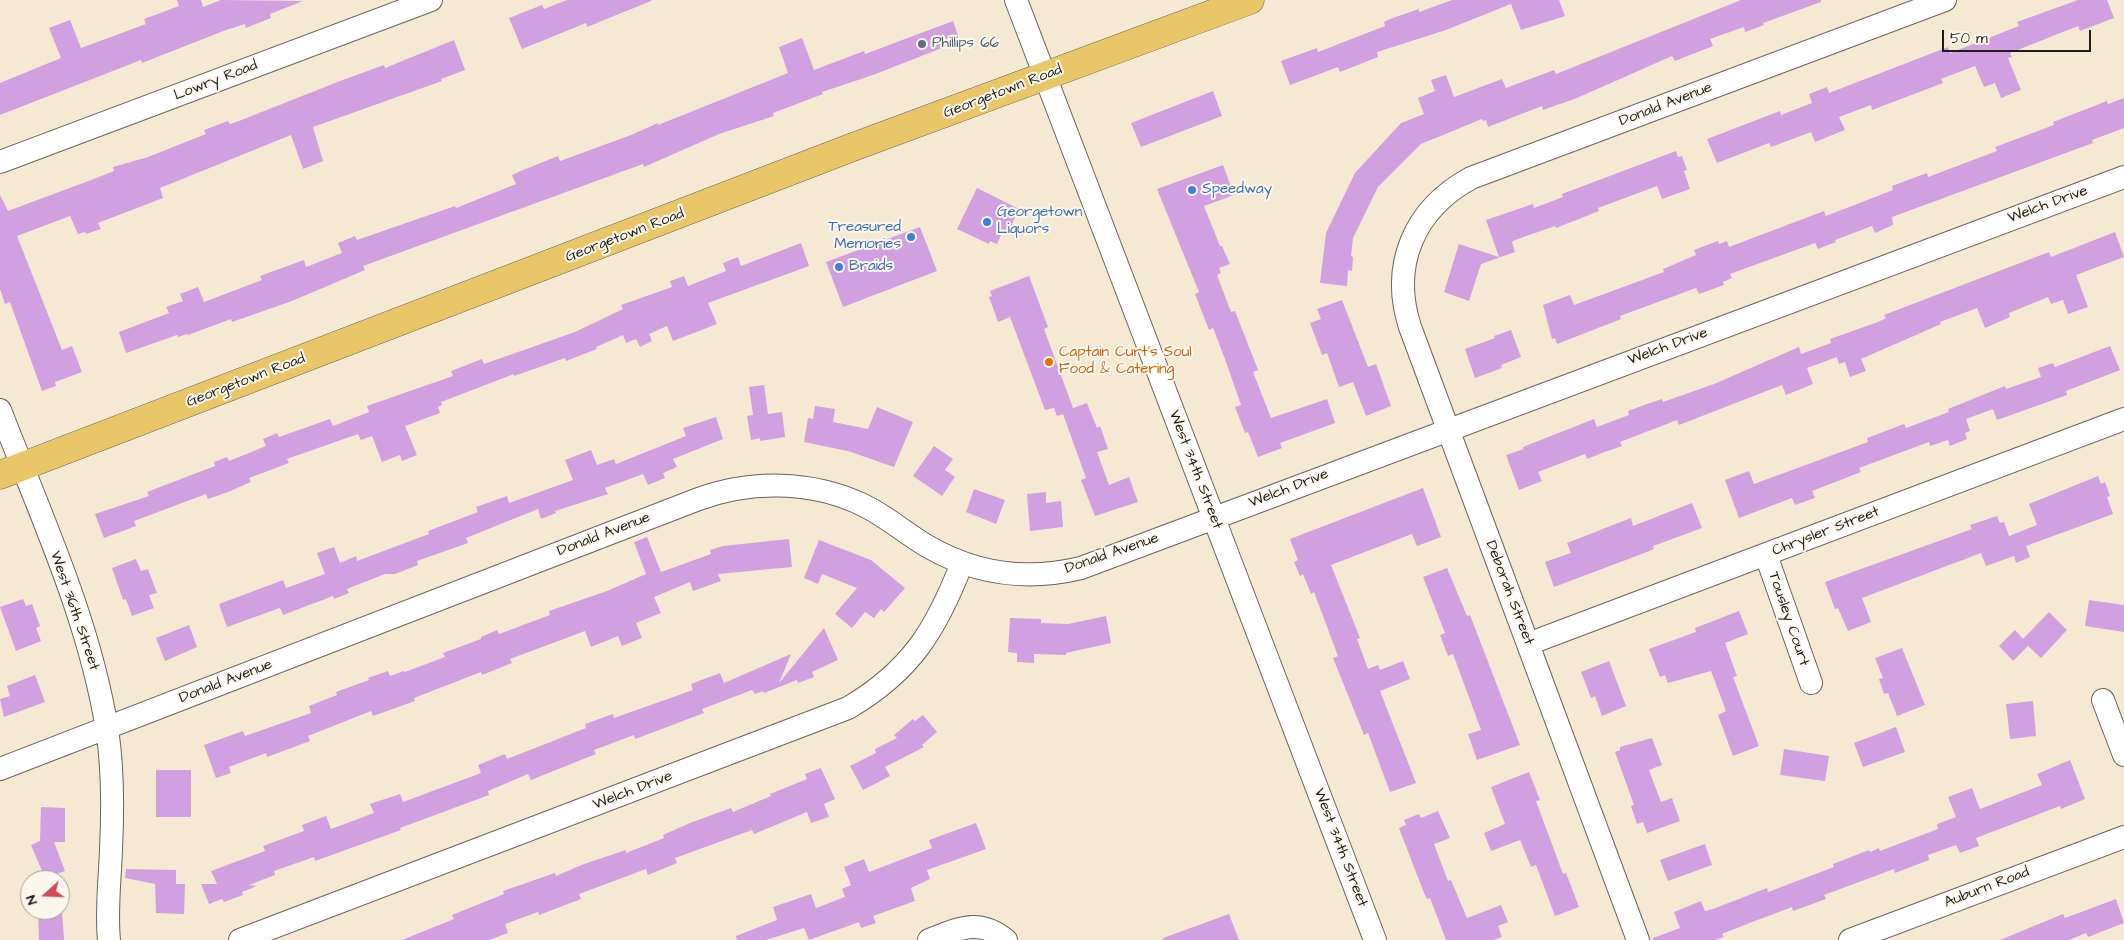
<!DOCTYPE html>
<style>
body{margin:0}
#map{position:relative;width:2124px;height:940px;overflow:hidden;background:#f6e9d4;font-family:"Architects Daughter",sans-serif}
canvas{display:block}
.north{position:absolute;left:20px;top:870px;width:50px;height:50px;box-sizing:border-box;background:#fbf7ec;border:1px solid #a29f99;border-radius:50%;rotate:250deg;font-size:14px;font-weight:700;line-height:20px;text-align:center;color:#1c1c1c}
.north::after{content:'';display:block;margin:auto;width:18px;height:22px;background:#d1495b;clip-path:polygon(50% 0,100% 100%,50% 72%,0 100%)}
.scale{position:absolute;left:1942px;top:30px;width:149px;height:22px;box-sizing:border-box;border:2px solid #1c1c1c;border-top:0;padding-left:6px;font-size:15px;line-height:18px;white-space:nowrap;color:#1c1c1c;-webkit-text-stroke:4px #fbf7ec;paint-order:stroke}
</style>
<div id="map">
<canvas width="2124" height="940"></canvas>
<div class="north">N</div>
<div class="scale">50 m</div>
</div>
<script>
const context = document.querySelector('canvas').getContext('2d');
context.lineJoin = 'round';
function fillPath(path, color) { context.fillStyle = color; context.fill(path, 'evenodd'); }
function trace(path, color, width, dash) { context.strokeStyle = color; context.lineWidth = width; context.lineCap = dash ? 'butt' : 'round'; context.setLineDash(dash || []); context.stroke(path); }
function drawText(font, color, halo, rows, align = 'center') {
  context.font = font + ' "Architects Daughter",sans-serif'; context.lineWidth = 4; context.setLineDash([]); context.textBaseline = 'middle'; context.strokeStyle = halo; context.fillStyle = color; for (const [text, x, y, turn = 0] of rows) {
    context.save(); context.translate(x, y); context.rotate((+turn || 0) * Math.PI / 180); context.textAlign = isNaN(turn) ? turn : align; if (halo) context.strokeText(text, 0, 0); context.fillText(text, 0, 0); context.restore();
  }
}
fillPath(new Path2D(`
 M 177,0 L 201,0 L 203,7 L 221,0 L 303,1 L 270,14 L 271,18 L 246,28 L 245,24 L 226,30 L 142,63 L 141,60 L 0,115 L 0,83 L 61,58 L 49,28 L 70,20 L 81,48 L 146,24 L 144,19 L 179,6 Z
 M 567,0 L 651,0 L 651,1 L 587,27 L 586,23 L 522,49 L 509,18 L 542,5 L 544,9 Z
 M 1452,0 L 1559,0 L 1565,16 L 1521,30 L 1511,4 L 1446,30 L 1377,52 L 1378,57 L 1340,72 L 1338,67 L 1290,85 L 1281,61 L 1317,48 L 1318,52 L 1385,26 L 1384,22 L 1390,19 L 1419,9 L 1419,12 Z
 M 1741,0 L 1821,0 L 1821,2 L 1763,23 L 1764,25 L 1745,32 L 1744,27 L 1710,39 L 1713,46 L 1675,61 L 1672,56 L 1577,98 L 1543,110 L 1542,106 L 1488,127 L 1486,120 L 1483,121 L 1482,119 L 1421,144 L 1378,187 L 1353,238 L 1351,256 L 1353,257 L 1352,271 L 1348,270 L 1347,286 L 1320,283 L 1326,233 L 1355,173 L 1401,123 L 1424,114 L 1418,98 L 1435,91 L 1431,80 L 1446,75 L 1454,97 L 1502,79 L 1506,88 L 1554,70 L 1556,74 Z
 M 2078,0 L 2107,0 L 2114,18 L 2080,31 L 2078,26 L 2010,53 L 2012,57 L 2008,58 L 2021,90 L 2001,98 L 1995,83 L 1984,87 L 1975,66 L 1941,79 L 1943,83 L 1872,110 L 1871,105 L 1839,117 L 1845,130 L 1815,142 L 1811,132 L 1771,147 L 1769,143 L 1717,163 L 1707,139 L 1780,111 L 1781,115 L 1812,103 L 1809,94 L 1827,87 L 1829,93 L 1948,47 L 1950,53 L 2019,26 L 2017,22 Z
 M 953,21 L 960,41 L 873,75 L 822,92 L 823,94 L 773,113 L 774,116 L 719,134 L 644,167 L 643,164 L 363,266 L 365,270 L 292,301 L 232,322 L 231,319 L 188,335 L 187,334 L 178,337 L 177,335 L 126,353 L 119,332 L 169,313 L 166,307 L 183,301 L 180,294 L 198,287 L 204,302 L 262,280 L 260,276 L 304,260 L 306,267 L 342,253 L 338,243 L 355,236 L 357,240 L 455,206 L 456,208 L 516,184 L 512,175 L 523,170 L 558,156 L 560,161 L 631,135 L 658,123 L 658,125 L 788,73 L 779,47 L 802,38 L 814,70 L 864,51 L 865,54 Z
 M 454,40 L 465,70 L 441,79 L 442,81 L 313,127 L 323,161 L 303,169 L 291,135 L 160,188 L 163,198 L 98,223 L 101,229 L 86,234 L 85,232 L 78,234 L 70,216 L 17,236 L 62,350 L 72,346 L 82,372 L 55,382 L 56,386 L 42,391 L 10,302 L 5,304 L 0,289 L 0,195 L 8,211 L 99,177 L 114,171 L 113,167 L 148,157 L 206,134 L 204,130 L 228,121 L 230,124 L 239,121 L 340,81 L 384,65 L 385,68 Z
 M 1213,91 L 1222,116 L 1141,147 L 1131,123 Z
 M 2124,98 L 2124,128 L 2092,140 L 2093,143 L 1892,217 L 1893,225 L 1875,233 L 1872,226 L 1835,240 L 1836,242 L 1818,249 L 1815,243 L 1730,274 L 1732,278 L 1723,282 L 1724,285 L 1699,294 L 1696,288 L 1620,316 L 1621,319 L 1557,344 L 1555,338 L 1552,339 L 1543,305 L 1570,295 L 1574,305 L 1664,272 L 1663,269 L 1696,255 L 1694,250 L 1718,241 L 1719,244 L 1727,241 L 1729,247 L 1824,211 L 1826,216 L 1893,190 L 1892,186 L 1927,173 L 1928,177 L 1997,151 L 1995,147 L 2054,125 L 2053,122 L 2107,101 L 2108,104 Z
 M 1676,151 L 1678,157 L 1682,156 L 1687,170 L 1684,171 L 1690,189 L 1662,199 L 1657,186 L 1598,208 L 1599,211 L 1556,228 L 1555,226 L 1515,240 L 1512,242 L 1515,252 L 1481,264 L 1469,301 L 1444,292 L 1459,244 L 1499,257 L 1486,220 L 1533,204 L 1534,208 L 1563,197 L 1562,194 Z
 M 1223,165 L 1234,195 L 1204,206 L 1220,246 L 1222,246 L 1230,264 L 1219,268 L 1221,273 L 1217,275 L 1231,312 L 1235,311 L 1258,370 L 1253,372 L 1271,418 L 1327,399 L 1335,423 L 1280,443 L 1282,448 L 1258,457 L 1248,432 L 1245,433 L 1235,407 L 1241,405 L 1225,359 L 1213,328 L 1209,330 L 1195,294 L 1199,292 L 1157,189 Z
 M 977,188 L 1019,209 L 1007,235 L 1002,233 L 997,244 L 990,241 L 989,244 L 957,229 Z
 M 920,227 L 937,271 L 843,307 L 826,262 Z
 M 2115,232 L 2124,257 L 2076,275 L 2088,307 L 2068,314 L 2063,300 L 2051,304 L 2048,297 L 2009,313 L 2010,317 L 1985,328 L 1977,308 L 1940,322 L 1941,324 L 1861,359 L 1866,371 L 1850,377 L 1845,362 L 1839,364 L 1837,357 L 1807,368 L 1813,384 L 1786,395 L 1782,385 L 1679,425 L 1677,420 L 1620,442 L 1622,446 L 1602,453 L 1587,459 L 1585,454 L 1538,472 L 1542,481 L 1519,490 L 1506,455 L 1524,449 L 1523,447 L 1594,419 L 1597,427 L 1629,415 L 1628,411 L 1647,404 L 1662,399 L 1663,402 L 1714,384 L 1799,347 L 1801,354 L 1831,343 L 1830,339 L 1878,322 L 1886,318 L 1884,315 L 1944,292 L 2049,252 L 2051,257 Z
 M 801,243 L 809,266 L 708,303 L 717,324 L 673,341 L 667,326 L 649,334 L 652,341 L 640,347 L 636,339 L 626,343 L 623,335 L 596,347 L 597,349 L 566,361 L 565,358 L 514,376 L 514,374 L 441,402 L 442,405 L 438,407 L 440,413 L 405,426 L 417,455 L 402,461 L 400,455 L 382,462 L 372,436 L 361,440 L 358,434 L 287,459 L 289,463 L 249,478 L 251,482 L 228,492 L 208,499 L 206,494 L 134,521 L 136,526 L 104,538 L 95,514 L 149,496 L 147,492 L 215,466 L 214,462 L 227,457 L 229,461 L 266,446 L 263,439 L 277,433 L 279,437 L 330,419 L 333,426 L 369,412 L 367,406 L 453,376 L 451,371 L 482,359 L 484,364 L 575,332 L 623,309 L 621,305 L 672,287 L 670,281 L 684,276 L 688,286 L 726,271 L 723,263 L 738,257 L 741,266 Z
 M 1029,276 L 1048,327 L 1044,329 L 1073,408 L 1087,403 L 1097,428 L 1100,426 L 1108,449 L 1097,452 L 1109,485 L 1129,477 L 1138,502 L 1095,516 L 1081,480 L 1086,478 L 1063,414 L 1057,416 L 1054,408 L 1045,410 L 1010,317 L 998,322 L 989,297 L 992,296 L 990,291 Z
 M 1342,300 L 1368,367 L 1376,364 L 1391,406 L 1366,416 L 1353,382 L 1339,387 L 1327,353 L 1322,355 L 1310,323 L 1321,319 L 1317,309 Z
 M 1511,330 L 1521,357 L 1501,365 L 1502,368 L 1475,378 L 1465,349 L 1495,338 L 1494,336 Z
 M 2110,346 L 2120,370 L 2066,391 L 2067,395 L 1997,420 L 1993,409 L 1966,419 L 1970,431 L 1965,433 L 1967,439 L 1950,446 L 1948,440 L 1930,446 L 1929,442 L 1859,468 L 1861,472 L 1812,491 L 1815,498 L 1795,505 L 1792,498 L 1739,518 L 1725,480 L 1749,471 L 1754,484 L 1868,442 L 1867,438 L 1904,424 L 1906,428 L 1949,412 L 1948,409 L 2005,386 L 2006,389 L 2041,377 L 2038,368 L 2053,363 L 2055,367 Z
 M 764,385 L 768,414 L 782,412 L 785,437 L 760,441 L 760,438 L 751,440 L 747,416 L 753,415 L 749,387 Z
 M 815,406 L 835,409 L 833,422 L 868,429 L 877,407 L 913,422 L 894,467 L 848,451 L 804,442 L 808,418 L 813,419 Z
 M 716,417 L 723,439 L 673,459 L 677,467 L 663,473 L 665,478 L 648,485 L 643,474 L 605,488 L 608,494 L 555,511 L 556,513 L 541,519 L 538,509 L 466,538 L 468,543 L 417,561 L 418,565 L 395,574 L 385,574 L 347,589 L 349,593 L 334,599 L 333,596 L 283,615 L 280,608 L 227,627 L 219,604 L 283,580 L 286,588 L 325,574 L 317,553 L 334,547 L 340,563 L 356,556 L 357,561 L 429,534 L 428,531 L 478,512 L 476,507 L 507,496 L 509,503 L 573,480 L 565,460 L 591,450 L 597,465 L 614,459 L 616,464 L 686,436 L 683,428 Z
 M 934,446 L 953,459 L 945,470 L 955,477 L 942,496 L 913,476 Z
 M 2098,476 L 2101,484 L 2105,482 L 2110,496 L 2107,497 L 2113,514 L 2026,546 L 2030,557 L 2016,563 L 2014,556 L 1986,566 L 1981,553 L 1862,598 L 1871,622 L 1848,631 L 1838,608 L 1835,609 L 1825,582 L 1972,529 L 1970,525 L 1997,516 L 2000,523 L 2004,522 L 2009,536 L 2037,525 L 2029,504 Z
 M 1423,488 L 1441,537 L 1417,546 L 1412,534 L 1331,565 L 1360,638 L 1357,639 L 1368,669 L 1378,665 L 1380,670 L 1403,661 L 1410,679 L 1380,691 L 1416,783 L 1390,792 L 1368,733 L 1364,735 L 1333,658 L 1338,656 L 1314,592 L 1311,594 L 1303,574 L 1300,576 L 1294,562 L 1298,560 L 1290,539 Z
 M 974,489 L 1005,500 L 996,524 L 966,512 Z
 M 1046,492 L 1046,503 L 1061,501 L 1063,527 L 1030,531 L 1027,494 Z
 M 1692,503 L 1702,528 L 1653,546 L 1654,549 L 1647,552 L 1554,587 L 1545,562 L 1571,553 L 1567,543 L 1631,518 L 1633,526 Z
 M 647,537 L 661,572 L 711,554 L 710,550 L 723,546 L 789,539 L 792,567 L 718,574 L 721,581 L 693,591 L 690,582 L 654,597 L 661,613 L 636,623 L 642,638 L 622,646 L 618,636 L 591,647 L 585,631 L 510,659 L 512,663 L 482,675 L 481,672 L 414,698 L 415,701 L 373,716 L 371,711 L 308,736 L 310,741 L 267,757 L 266,753 L 229,767 L 231,773 L 216,778 L 204,745 L 243,731 L 245,736 L 311,713 L 309,706 L 337,695 L 336,692 L 369,680 L 368,678 L 388,671 L 390,676 L 404,671 L 405,672 L 445,657 L 443,653 L 481,639 L 481,637 L 497,630 L 499,634 L 550,615 L 549,611 L 607,591 L 646,574 L 634,542 Z
 M 819,540 L 871,560 L 905,588 L 884,612 L 881,609 L 874,618 L 865,612 L 852,628 L 835,614 L 857,588 L 822,574 L 818,584 L 804,578 Z
 M 136,559 L 141,571 L 148,569 L 157,593 L 149,595 L 154,608 L 132,616 L 126,599 L 123,600 L 112,568 Z
 M 1447,568 L 1467,616 L 1470,615 L 1520,745 L 1477,760 L 1468,734 L 1481,730 L 1453,654 L 1448,656 L 1440,635 L 1445,633 L 1423,577 Z
 M 23,599 L 26,606 L 32,604 L 40,626 L 36,628 L 41,641 L 16,651 L 0,607 Z
 M 2089,600 L 2124,605 L 2124,632 L 2085,626 Z
 M 1739,611 L 1748,634 L 1725,643 L 1737,676 L 1733,677 L 1759,746 L 1733,756 L 1718,715 L 1726,711 L 1711,671 L 1668,683 L 1665,675 L 1660,677 L 1649,649 L 1696,632 L 1695,628 Z
 M 2049,612 L 2067,630 L 2041,658 L 2028,646 L 2013,661 L 1999,646 L 2015,630 L 2023,639 Z
 M 1106,616 L 1111,643 L 1066,653 L 1066,655 L 1034,654 L 1034,663 L 1017,662 L 1017,653 L 1008,652 L 1010,618 L 1041,619 L 1041,623 L 1068,624 Z
 M 189,625 L 197,647 L 165,661 L 156,638 Z
 M 824,628 L 838,660 L 812,672 L 814,677 L 798,683 L 797,680 L 764,693 L 763,691 L 755,694 L 752,690 L 702,709 L 704,713 L 667,727 L 635,739 L 634,735 L 594,750 L 596,754 L 531,780 L 528,774 L 488,791 L 489,795 L 400,828 L 401,830 L 315,861 L 314,857 L 274,871 L 275,875 L 249,885 L 257,886 L 242,892 L 243,895 L 224,902 L 222,899 L 209,904 L 201,884 L 217,884 L 211,871 L 265,851 L 263,846 L 304,831 L 302,825 L 326,816 L 331,829 L 374,813 L 370,804 L 400,794 L 403,802 L 481,773 L 478,765 L 505,754 L 507,759 L 586,728 L 585,724 L 613,714 L 614,718 L 693,690 L 691,684 L 720,673 L 724,683 L 791,654 L 779,683 Z
 M 1902,648 L 1925,705 L 1897,716 L 1888,693 L 1884,694 L 1879,679 L 1883,678 L 1875,658 Z
 M 1609,661 L 1626,706 L 1602,716 L 1595,696 L 1591,698 L 1581,672 Z
 M 35,675 L 45,702 L 4,717 L 0,699 L 10,696 L 7,686 Z
 M 2033,701 L 2036,736 L 2010,739 L 2006,704 Z
 M 923,715 L 937,732 L 922,745 L 924,747 L 885,767 L 890,776 L 863,790 L 850,766 L 876,753 L 875,749 L 897,738 L 894,735 L 913,719 L 915,721 Z
 M 1896,727 L 1905,752 L 1863,767 L 1854,743 Z
 M 1652,738 L 1662,765 L 1649,770 L 1661,802 L 1672,798 L 1680,821 L 1647,833 L 1643,822 L 1637,824 L 1631,806 L 1634,805 L 1615,752 L 1620,750 L 1620,747 Z
 M 1784,749 L 1829,756 L 1825,781 L 1780,775 Z
 M 2070,760 L 2085,799 L 2061,809 L 2060,806 L 1976,838 L 1979,846 L 1960,853 L 1956,845 L 1928,855 L 1929,860 L 1895,873 L 1894,869 L 1824,895 L 1826,899 L 1793,911 L 1792,907 L 1747,924 L 1722,934 L 1724,937 L 1715,940 L 1653,940 L 1653,938 L 1680,928 L 1674,912 L 1701,901 L 1705,911 L 1713,909 L 1767,888 L 1768,892 L 1834,867 L 1833,864 L 1869,850 L 1870,852 L 1879,848 L 1880,851 L 1938,829 L 1937,824 L 1956,817 L 1948,797 L 1972,788 L 1980,809 L 2042,785 L 2037,774 Z
 M 821,768 L 835,799 L 824,804 L 829,817 L 811,823 L 807,812 L 754,834 L 752,830 L 675,858 L 677,863 L 648,875 L 646,869 L 579,894 L 581,899 L 539,915 L 538,912 L 505,924 L 508,933 L 489,940 L 402,940 L 454,919 L 452,915 L 504,894 L 503,891 L 555,873 L 556,876 L 584,864 L 626,850 L 626,853 L 664,838 L 663,835 L 690,823 L 731,808 L 733,812 L 771,796 L 770,794 L 807,779 L 805,774 Z
 M 156,770 L 191,770 L 191,817 L 156,817 Z
 M 1529,772 L 1540,800 L 1536,801 L 1563,874 L 1566,873 L 1579,907 L 1555,916 L 1536,865 L 1531,867 L 1520,840 L 1491,851 L 1484,833 L 1505,824 L 1491,787 Z
 M 41,807 L 65,808 L 65,842 L 54,842 L 65,871 L 45,878 L 31,845 L 40,841 Z
 M 1438,811 L 1450,838 L 1434,844 L 1448,881 L 1451,880 L 1467,918 L 1501,905 L 1508,922 L 1498,926 L 1502,937 L 1493,940 L 1446,940 L 1430,898 L 1427,899 L 1424,893 L 1399,828 L 1406,825 L 1404,820 L 1419,814 L 1421,818 Z
 M 976,823 L 986,849 L 927,870 L 930,879 L 911,888 L 915,901 L 873,916 L 876,923 L 861,928 L 859,922 L 809,940 L 804,928 L 766,940 L 737,940 L 736,936 L 777,920 L 773,907 L 811,894 L 816,908 L 845,897 L 842,889 L 851,885 L 844,867 L 864,859 L 869,872 L 932,848 L 929,840 Z
 M 1705,844 L 1712,865 L 1668,881 L 1660,860 Z
 M 126,869 L 176,870 L 176,884 L 185,884 L 184,914 L 156,913 L 155,884 L 125,878 Z
 M 2116,899 L 2124,923 L 2088,937 L 2086,933 L 2069,940 L 2000,940 L 2063,914 L 2065,918 Z
 M 38,910 L 62,910 L 64,940 L 39,940 Z
 M 1229,914 L 1239,940 L 1163,940 L 1163,938 Z`), '#d1a0e0');
const minor = new Path2D(`
 M 1016,0 L 1375,940
 M 0,162 L 431,0
 M 0,410 C 40,514 89,618 107,729 C 113,768 113,809 111,849 C 110,880 106,910 109,940
 M 1766,555 L 1811,683
 M 1528,644 L 2124,419
 M 2103,700 L 2124,755
 M 0,769 L 696,500 C 749,480 811,480 863,505 C 886,516 905,533 927,546 C 975,574 1027,581 1081,568 L 2124,177
 M 240,940 L 848,708 C 911,671 936,630 962,563
 M 929,940 C 959,929 978,917 1006,940
 M 1638,940 L 1410,327 C 1390,265 1414,209 1471,178 L 1945,0
 M 1850,940 L 2124,837`);
const major = new Path2D(`
 M 0,475 L 853,147 L 1250,0`);
trace(minor, '#68645c', 24);
trace(major, '#68645c', 29);
trace(minor, '#fff', 22);
trace(major, '#e9c769', 28);
for (const [x, y, r, color] of [
 [922,44,5,"#5c6f8a"],
 [1192,190,5,"#3f7fe0"],
 [987,222,5,"#3f7fe0"],
 [911,237,5,"#3f7fe0"],
 [839,267,5,"#3f7fe0"],
 [1049,362,5,"#e8710a"]
]) { const dot = new Path2D(); dot.arc(x, y, r, 0, 2 * Math.PI); context.fillStyle = color; context.fill(dot); trace(dot, '#fbf7ec', 2); }
drawText('15px', '#4e5e75', '#fbf7ec', [
 ["Phillips 66",932,44]
], 'left');
drawText('15px', '#1c1c1c', '#fbf7ec', [
 ["Lowry Road",216,81,-21],
 ["Georgetown Road",1003,92,-21],
 ["Donald Avenue",1666,105,-21],
 ["Welch Drive",2048,205,-20],
 ["Georgetown Road",625,236,-21],
 ["Welch Drive",1668,347,-20],
 ["Georgetown Road",246,381,-21],
 ["West 34th Street",1195,470,69],
 ["Welch Drive",1289,489,-21],
 ["Chrysler Street",1826,532,-21],
 ["Donald Avenue",604,535,-21],
 ["Donald Avenue",1112,554,-19],
 ["Deborah Street",1509,593,69],
 ["West 36th Street",74,611,71],
 ["Tousley Court",1788,619,71],
 ["Donald Avenue",226,682,-21],
 ["Welch Drive",633,791,-21],
 ["West 34th Street",1340,848,69],
 ["Auburn Road",1987,888,-21]
]);
drawText('15px', '#366cbe', '#fbf7ec', [
 ["Speedway",1202,190],
 ["Georgetown",997,213],
 ["Liquors",997,230],
 ["Treasured",901,228,"right"],
 ["Memories",901,245,"right"],
 ["Braids",849,267]
], 'left');
drawText('15px', '#c56008', '#fbf7ec', [
 ["Captain Curt's Soul",1059,353],
 ["Food & Catering",1059,370]
], 'left');
</script>
